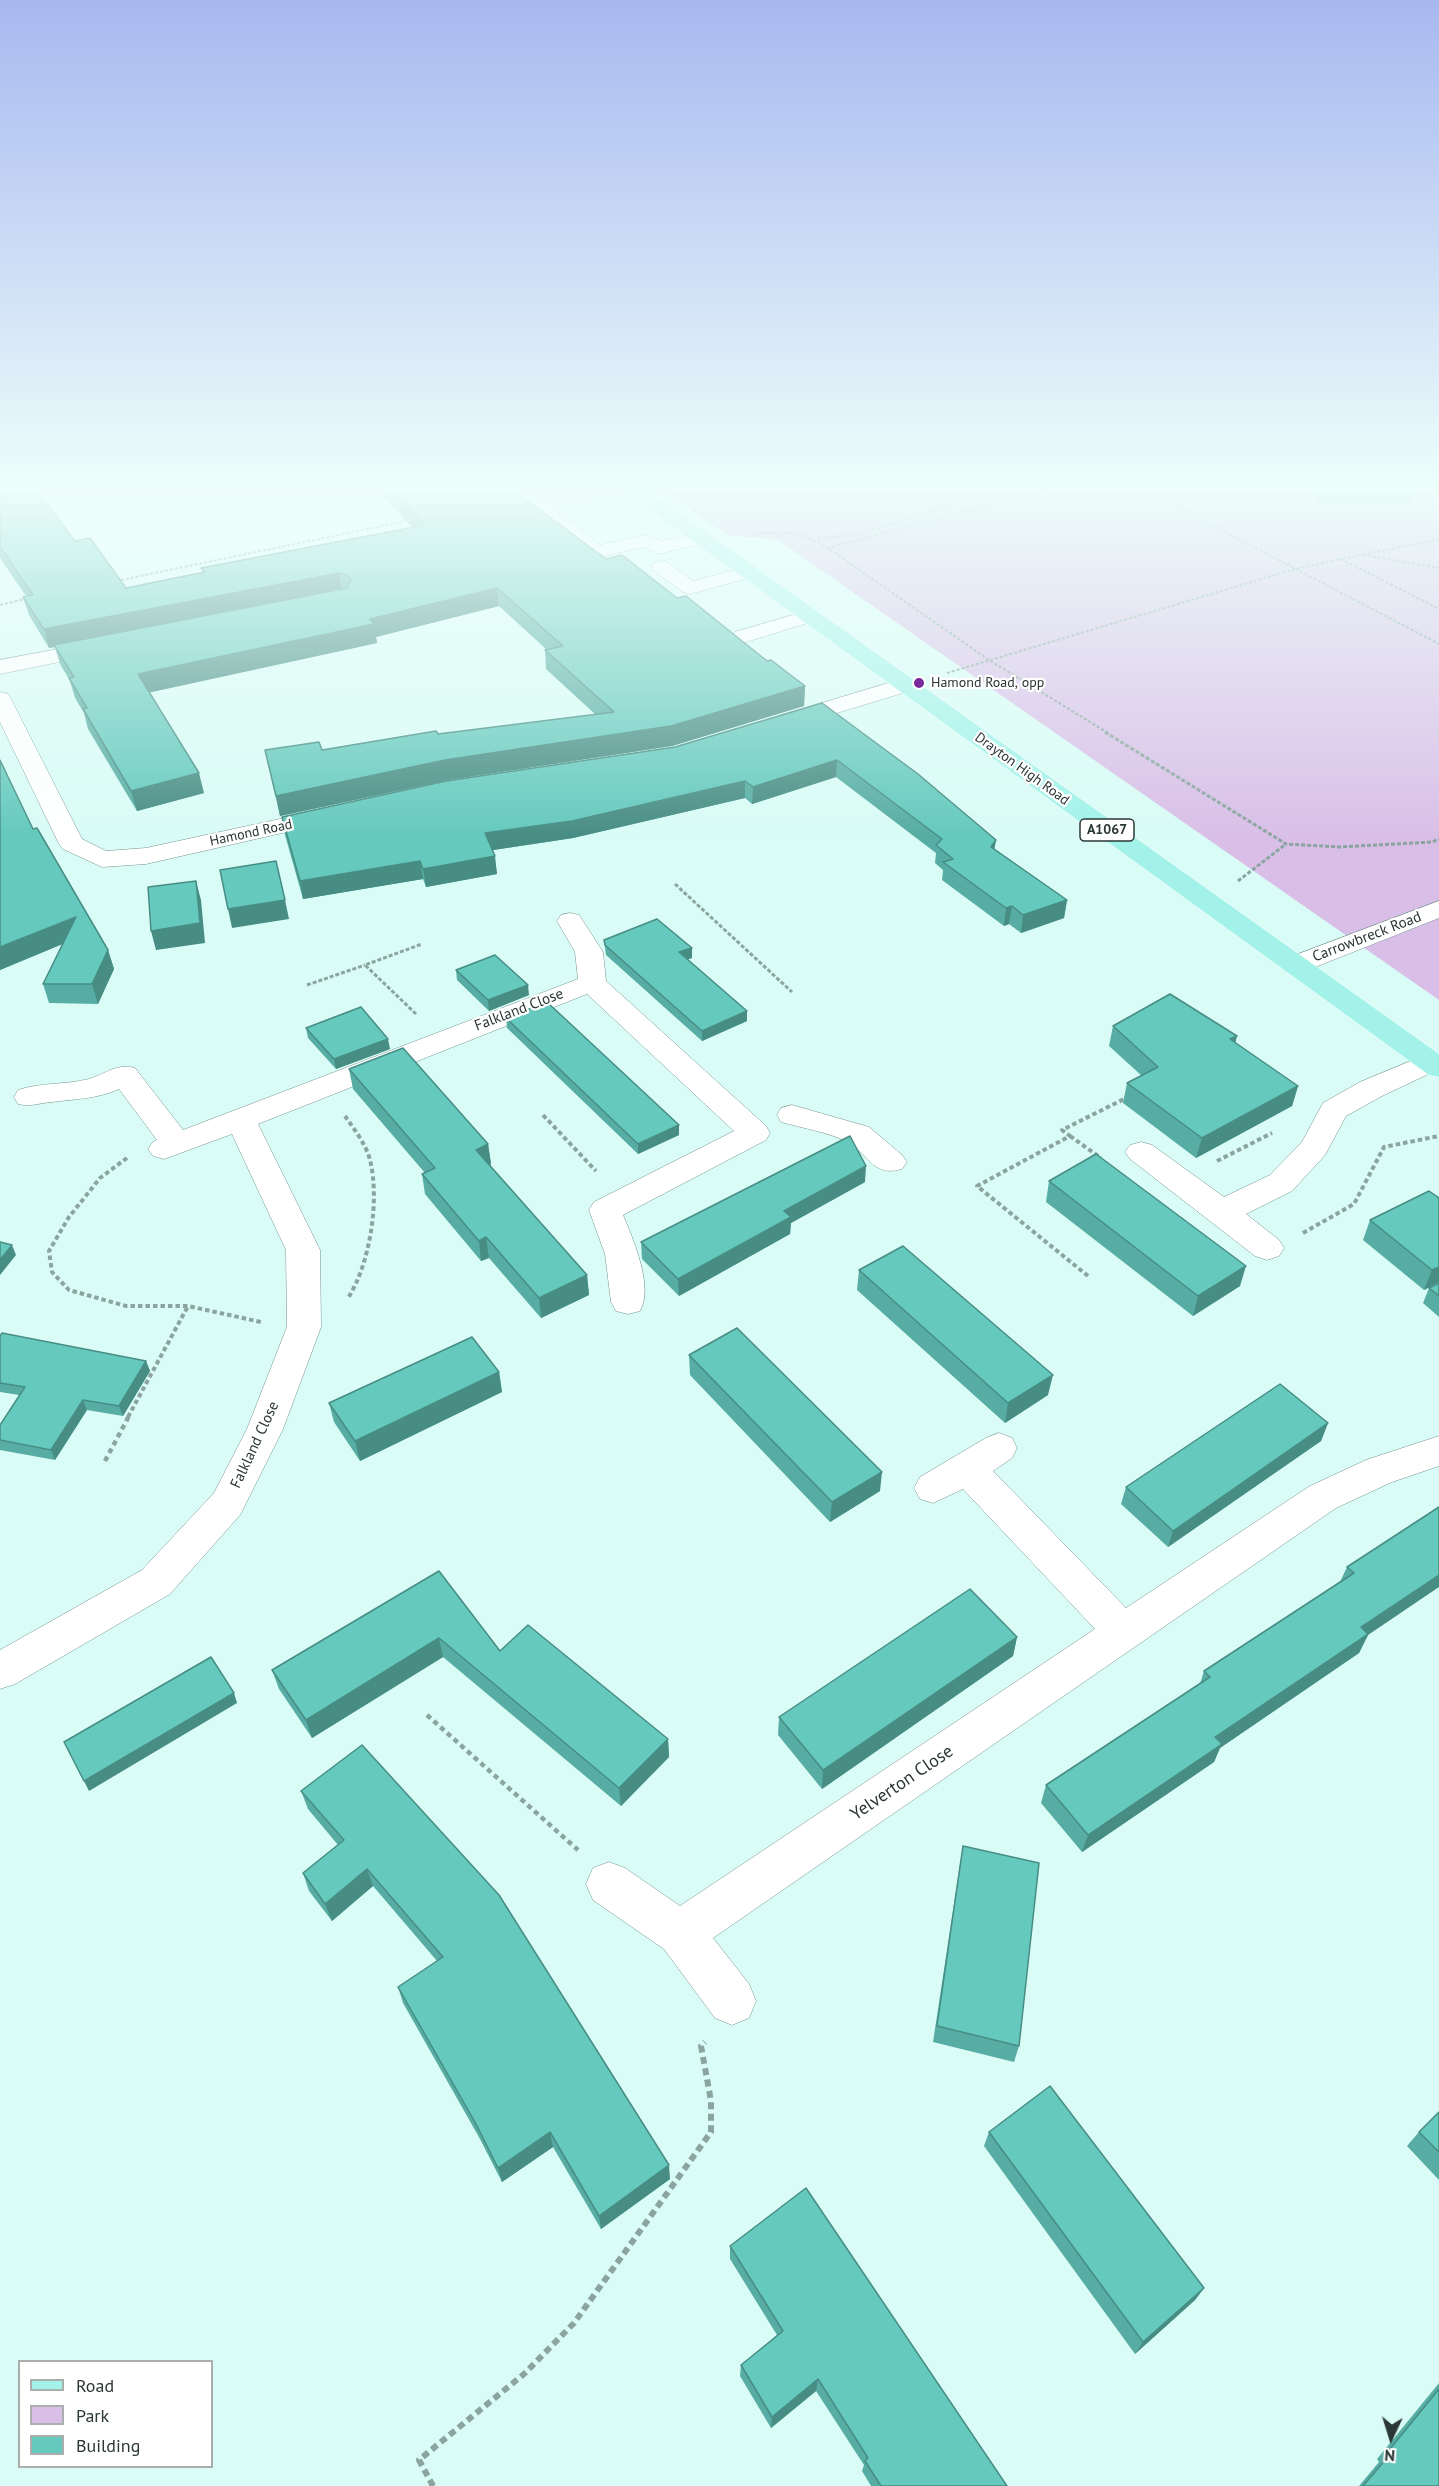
<!DOCTYPE html>
<style>
body{margin:0}
#map{position:relative;width:1439px;height:2486px;overflow:hidden;background:#dafcf6;font-family:"PT Sans",sans-serif}
canvas{display:block}
.legend{position:absolute;left:18px;top:2360px;width:195px;height:108px;box-sizing:border-box;background:#fff;border:2px solid #aaafae;margin:0;padding:8px 10px;list-style:none;font-size:18px;color:#2a3735}
.legend li{display:flex;align-items:center;gap:12px;height:30px}
.legend b{width:30px;border:2px solid #aaafae}
.north{position:absolute;left:1361px;top:2408px;width:60px;height:60px;-webkit-text-stroke:4px #fff;paint-order:stroke;rotate:184deg;font-size:16px;font-weight:700;line-height:24px;text-align:center;color:#2a3735}
.north::after{content:'';display:block;margin:auto;width:21px;height:27px;background:#2a3735;clip-path:polygon(50% 0,100% 100%,50% 72%,0 100%)}
</style>
<div id="map">
<canvas width="1439" height="2486"></canvas>
<ul class="legend">
<li><b style="height:8px;background:#a2f2e9"></b>Road</li>
<li><b style="height:16px;background:#d9bfe7"></b>Park</li>
<li><b style="height:16px;background:#65c9bd"></b>Building</li>
</ul>
<div class="north">N</div>
</div>
<script>
const context = document.querySelector('canvas').getContext('2d');
context.lineJoin = 'round';
function fillPath(path, color) { context.fillStyle = color; context.fill(path, 'evenodd'); }
function trace(path, color, width, dash) { context.strokeStyle = color; context.lineWidth = width; context.lineCap = dash ? 'butt' : 'round'; context.setLineDash(dash || []); context.stroke(path); }
function drawText(font, color, halo, rows, align = 'center') {
  context.font = font + ' "PT Sans",sans-serif'; context.lineWidth = 4.5; context.setLineDash([]); context.textBaseline = 'middle'; context.strokeStyle = halo; context.fillStyle = color; for (const [text, x, y, turn = 0] of rows) {
    context.save(); context.translate(x, y); context.rotate((+turn || 0) * Math.PI / 180); context.textAlign = isNaN(turn) ? turn : align; if (halo) context.strokeText(text, 0, 0); context.fillText(text, 0, 0); context.restore();
  }
}
fillPath(new Path2D(`
 M 663,490 L 1439,490 L 1439,1000 L 778,540 L 727,535 Z`), '#d9bfe7');
const minor = new Path2D(`
 M 580,490 L 615,490 L 613,494 L 552,507 L 600,545 L 646,535 L 662,541 L 702,532 L 709,534 L 712,538 L 709,542 L 659,554 L 643,547 L 596,558 L 589,556 L 528,504 L 530,500 Z
 M 661,561 L 668,563 L 693,581 L 749,566 L 756,568 L 759,572 L 756,576 L 690,594 L 683,592 L 654,571 L 651,567 L 654,563 Z
 M 810,610 L 817,612 L 820,616 L 817,620 L 743,643 L 735,642 L 732,637 L 735,632 Z
 M 101,641 L 109,642 L 112,647 L 109,652 L 0,674 L 0,660 Z
 M 905,678 L 913,680 L 916,685 L 913,690 L 787,728 L 779,726 L 775,721 L 779,716 Z
 M 0,692 L 8,694 L 11,699 L 82,839 L 106,851 L 146,848 L 326,809 L 335,811 L 338,816 L 335,821 L 326,823 L 146,864 L 102,867 L 63,849 L 59,844 L 0,722 Z
 M 1439,901 L 1439,918 L 1305,971 L 1295,973 L 1285,971 L 1281,965 L 1285,959 Z
 M 570,913 L 579,915 L 603,952 L 606,981 L 766,1126 L 770,1133 L 766,1140 L 623,1215 C 633,1239 654,1287 640,1311 L 628,1314 L 616,1311 L 611,1302 L 605,1254 L 589,1210 L 594,1202 L 734,1131 L 587,994 L 258,1124 L 320,1250 L 321,1327 L 283,1429 L 240,1515 L 170,1594 L 15,1684 L 0,1689 L 0,1650 L 142,1570 L 214,1493 L 247,1429 L 287,1327 L 286,1250 L 232,1134 L 164,1159 L 153,1156 L 148,1149 L 153,1142 L 157,1140 L 119,1089 C 97,1099 75,1099 52,1102 C 39,1103 31,1107 18,1104 L 14,1097 L 18,1090 C 43,1082 66,1085 89,1079 C 106,1074 116,1063 135,1068 L 183,1130 L 578,979 L 575,952 L 557,921 L 561,915 Z
 M 1430,1053 L 1439,1055 L 1439,1069 L 1382,1096 L 1346,1116 L 1325,1155 L 1292,1191 L 1246,1214 L 1279,1240 L 1284,1248 L 1279,1256 L 1267,1260 L 1255,1256 L 1130,1159 L 1125,1152 L 1130,1145 L 1141,1142 L 1152,1145 L 1224,1197 L 1270,1175 L 1302,1142 L 1323,1103 L 1360,1082 Z
 M 792,1105 L 869,1127 L 902,1155 L 907,1162 L 902,1169 C 872,1178 868,1152 846,1141 C 827,1132 802,1128 781,1122 L 777,1115 L 781,1108 Z
 M 999,1433 L 1012,1438 L 1017,1448 L 1012,1458 L 993,1471 L 1126,1608 L 1310,1486 L 1366,1460 L 1439,1436 L 1439,1466 L 1392,1482 L 1336,1508 L 713,1938 L 749,1984 L 756,2001 L 749,2018 L 732,2025 L 715,2018 L 664,1949 L 593,1900 L 586,1884 L 593,1868 L 609,1862 L 625,1868 L 680,1906 L 1095,1629 L 963,1489 L 933,1503 L 920,1499 L 914,1488 L 920,1477 L 986,1438 Z`);
const major = new Path2D(`
 M 626,490 L 647,490 L 1439,1054 L 1439,1077 L 1429,1075 L 628,494 Z`);
trace(minor, '#75948f', 1);
trace(major, '#fff', 1);
trace(new Path2D(`
 M 1145,490 L 1439,644
 M 754,533 L 793,533 L 819,542 L 989,660 L 1108,733
 M 818,539 L 864,533 L 998,490
 M 1439,539 L 1341,559 L 1439,609
 M 827,548 L 1047,490
 M 1363,555 L 1439,568
 M 116,581 L 411,520
 M 0,605 L 29,598
 M 947,673 L 1295,569 L 1341,559`), '#8ba49f', 2, [3, 2]);
trace(new Path2D(`
 M 1105,732 L 1286,844 L 1339,847 L 1432,842 L 1439,839
 M 1238,881 L 1286,844
 M 675,884 L 792,992
 M 307,985 L 365,965
 M 416,1014 L 365,965 L 422,944`), '#8ba49f', 3, [4, 2]);
trace(new Path2D(`
 M 543,1115 L 596,1171
 M 345,1116 C 354,1129 366,1144 370,1160 C 380,1200 370,1264 348,1298
 M 1070,1136 L 1101,1158
 M 127,1158 L 100,1178 L 69,1217 L 49,1251 L 52,1272 L 69,1290 L 126,1306 L 188,1306 L 261,1322
 M 1217,1161 L 1272,1133
 M 1303,1233 L 1354,1204 L 1384,1147 L 1439,1136
 M 1088,1276 L 977,1186 L 1070,1136 L 1062,1130 L 1126,1098
 M 128,1417 L 188,1306`), '#8ba49f', 4, [4.5, 3]);
trace(new Path2D(`
 M 105,1461 L 129,1416
 M 427,1715 L 578,1850`), '#8ba49f', 4.5, [5, 4]);
trace(new Path2D(`
 M 433,2486 L 419,2460 L 524,2374 L 574,2323 L 711,2132 L 711,2101 L 701,2046 L 705,2042`), '#8ba49f', 6, [7, 4.5]);
fillPath(minor, '#fff');
fillPath(major, '#a2f2e9');
fillPath(new Path2D(`
 M 0,490 L 37,492 L 75,541 L 126,588 L 203,573 L 201,568 L 412,527 L 384,498 L 383,490 L 513,490 L 606,559 L 677,598 L 805,686 L 804,706 L 672,746 L 448,780 L 280,816 L 265,750 L 322,750 L 438,734 L 596,715 L 546,669 L 545,650 L 547,650 L 499,606 L 376,637 L 377,643 L 149,692 L 204,793 L 137,811 L 88,729 L 84,713 L 75,698 L 70,681 L 60,664 L 55,647 L 49,648 L 29,615 L 23,597 L 26,596 L 0,558 Z
 M 1311,490 L 1415,490 L 1411,502 L 1319,503 Z
 M 822,703 L 995,849 L 1067,900 L 1064,918 L 1021,933 L 1009,924 L 1004,926 L 942,880 L 943,870 L 935,863 L 936,853 L 836,777 L 752,804 L 745,798 L 573,838 L 493,850 L 497,874 L 426,887 L 423,879 L 303,899 L 285,835 L 282,817 L 675,747 Z
 M 0,760 L 33,829 L 108,950 L 114,969 L 98,1004 L 49,1003 L 43,984 L 62,944 L 0,970 Z
 M 604,940 L 692,958 L 687,959 L 747,1021 L 702,1041 L 606,955 Z
 M 456,970 L 529,995 L 489,1011 L 457,980 Z
 M 506,1018 L 679,1135 L 638,1154 L 507,1028 Z
 M 1113,1026 L 1235,1043 L 1298,1086 L 1292,1106 L 1196,1158 L 1123,1103 L 1127,1083 L 1142,1076 L 1109,1046 Z
 M 306,1028 L 390,1049 L 336,1069 L 308,1038 Z
 M 349,1069 L 488,1144 L 491,1164 L 490,1165 L 587,1275 L 589,1295 L 541,1318 L 489,1258 L 481,1261 L 425,1194 L 422,1174 L 425,1173 L 353,1089 Z
 M 1049,1181 L 1240,1286 L 1193,1316 L 1046,1202 Z
 M 865,1182 L 791,1223 L 790,1234 L 679,1296 L 642,1259 L 641,1242 Z
 M 1439,1198 L 1439,1282 L 1424,1290 L 1363,1240 L 1370,1220 Z
 M 859,1270 L 1048,1395 L 1005,1423 L 857,1290 Z
 M 1439,1283 L 1439,1317 L 1423,1303 L 1429,1288 Z
 M 0,1336 L 146,1361 L 150,1371 L 123,1416 L 87,1410 L 55,1460 L 0,1450 L 0,1425 L 19,1395 L 0,1392 Z
 M 689,1355 L 880,1491 L 830,1522 L 690,1375 Z
 M 499,1372 L 502,1392 L 360,1461 L 334,1422 L 329,1403 Z
 M 1328,1423 L 1321,1441 L 1168,1547 L 1121,1504 L 1126,1487 Z
 M 1439,1507 L 1368,1635 L 1359,1653 L 1220,1748 L 1214,1762 L 1082,1852 L 1041,1803 L 1046,1785 L 1200,1684 L 1204,1671 L 1340,1582 L 1347,1567 Z
 M 439,1571 L 500,1651 L 668,1739 L 669,1757 L 621,1806 L 443,1657 L 312,1738 L 279,1689 L 272,1670 Z
 M 1017,1637 L 1013,1656 L 822,1789 L 778,1735 L 779,1717 Z
 M 301,1791 L 670,2179 L 601,2229 L 553,2147 L 502,2182 L 480,2139 L 403,2003 L 398,1987 L 437,1961 L 373,1886 L 332,1921 L 309,1891 L 303,1873 L 338,1845 L 308,1809 Z
 M 963,1846 L 1019,2046 L 1014,2062 L 933,2042 L 960,1864 Z
 M 1439,2112 L 1439,2180 L 1407,2146 L 1419,2132 Z
 M 989,2132 L 1204,2288 L 1195,2300 L 1135,2354 L 984,2146 Z
 M 730,2246 L 1007,2486 L 871,2486 L 862,2471 L 864,2465 L 816,2391 L 771,2428 L 740,2376 L 741,2365 L 777,2335 L 730,2259 Z
 M 1439,2383 L 1439,2486 L 1359,2486 L 1379,2462 L 1377,2459 Z`), '#57ada3');
fillPath(new Path2D(`
 M 339,573 L 342,592 L 49,648 L 44,629 Z
 M 497,588 L 499,606 L 376,637 L 377,643 L 143,694 L 138,674 Z
 M 805,686 L 804,706 L 672,746 L 448,780 L 280,816 L 276,796 L 445,760 Z
 M 837,760 L 836,777 L 752,804 L 753,787 Z
 M 199,773 L 204,793 L 137,811 L 131,791 Z
 M 745,781 L 745,798 L 573,838 L 487,851 L 485,833 Z
 M 996,840 L 993,858 L 991,847 Z
 M 495,856 L 497,874 L 426,887 L 423,869 Z
 M 420,861 L 423,879 L 303,899 L 300,881 Z
 M 196,881 L 201,900 L 205,943 L 156,950 L 151,931 Z
 M 285,900 L 289,919 L 232,928 L 228,909 Z
 M 1067,900 L 1064,918 L 1021,933 L 1023,915 Z
 M 1012,906 L 1009,924 L 1004,926 L 1006,908 Z
 M 76,917 L 82,936 L 0,970 L 0,947 Z
 M 692,948 L 692,958 L 679,962 L 679,952 Z
 M 108,950 L 114,969 L 98,1004 L 92,984 Z
 M 528,985 L 529,995 L 489,1011 L 488,1000 Z
 M 747,1011 L 747,1021 L 702,1041 L 702,1031 Z
 M 1237,1036 L 1232,1056 L 1230,1039 Z
 M 388,1039 L 390,1049 L 336,1069 L 334,1059 Z
 M 1298,1086 L 1292,1106 L 1196,1158 L 1202,1138 Z
 M 679,1125 L 679,1135 L 638,1154 L 638,1144 Z
 M 488,1144 L 491,1164 L 479,1170 L 476,1150 Z
 M 866,1166 L 865,1182 L 791,1223 L 790,1234 L 679,1296 L 678,1279 L 784,1211 Z
 M 486,1237 L 489,1258 L 481,1261 L 479,1241 Z
 M 12,1245 L 16,1255 L 0,1275 L 0,1260 Z
 M 1246,1266 L 1240,1286 L 1193,1316 L 1198,1296 Z
 M 1439,1267 L 1439,1282 L 1424,1290 L 1432,1270 Z
 M 587,1275 L 589,1295 L 541,1318 L 539,1298 Z
 M 146,1361 L 150,1371 L 123,1416 L 119,1406 Z
 M 499,1372 L 502,1392 L 360,1461 L 355,1441 Z
 M 1053,1375 L 1048,1395 L 1005,1423 L 1008,1403 Z
 M 83,1400 L 87,1410 L 55,1460 L 51,1450 Z
 M 1328,1423 L 1321,1441 L 1168,1547 L 1173,1531 Z
 M 882,1472 L 880,1491 L 830,1522 L 832,1502 Z
 M 1439,1575 L 1439,1587 L 1368,1635 L 1359,1653 L 1220,1748 L 1214,1762 L 1082,1852 L 1088,1835 L 1361,1627 Z
 M 1017,1637 L 1013,1656 L 822,1789 L 823,1770 Z
 M 439,1638 L 443,1657 L 312,1738 L 306,1720 Z
 M 234,1693 L 237,1703 L 89,1791 L 84,1781 Z
 M 668,1739 L 669,1757 L 621,1806 L 619,1788 Z
 M 367,1869 L 373,1886 L 332,1921 L 325,1904 Z
 M 550,2132 L 553,2147 L 502,2182 L 498,2168 Z
 M 669,2165 L 670,2179 L 601,2229 L 599,2216 Z
 M 1204,2288 L 1195,2300 L 1135,2354 L 1143,2342 Z
 M 818,2379 L 816,2391 L 771,2428 L 772,2417 Z`), '#478d84');
const building = new Path2D(`
 M 0,490 L 36,490 L 75,541 L 90,538 L 126,588 L 205,572 L 201,568 L 425,525 L 391,490 L 513,490 L 606,559 L 622,555 L 677,598 L 686,596 L 767,661 L 771,660 L 805,686 L 671,726 L 445,760 L 276,796 L 265,750 L 319,742 L 322,750 L 436,731 L 438,734 L 614,712 L 545,650 L 563,646 L 497,588 L 370,619 L 374,624 L 138,674 L 199,773 L 131,791 L 83,709 L 87,708 L 69,678 L 74,677 L 54,645 L 347,588 L 351,580 L 347,575 L 339,573 L 44,629 L 23,597 L 33,595 L 0,547 Z
 M 822,703 L 918,774 L 996,840 L 991,847 L 1067,900 L 1023,915 L 1012,906 L 1006,908 L 943,862 L 953,859 L 936,845 L 942,839 L 837,760 L 753,787 L 745,781 L 572,821 L 485,833 L 495,856 L 423,869 L 420,861 L 300,881 L 282,817 L 446,781 L 675,747 Z
 M 0,760 L 33,829 L 37,828 L 108,950 L 92,984 L 43,984 L 76,917 L 0,947 Z
 M 276,861 L 285,900 L 228,909 L 220,870 Z
 M 196,881 L 200,923 L 151,931 L 148,887 Z
 M 657,919 L 692,948 L 679,952 L 747,1011 L 702,1031 L 605,945 L 604,940 Z
 M 495,955 L 528,985 L 488,1000 L 456,970 Z
 M 1170,994 L 1237,1036 L 1230,1039 L 1298,1086 L 1202,1138 L 1127,1083 L 1158,1067 L 1113,1026 Z
 M 547,1002 L 679,1125 L 638,1144 L 506,1018 Z
 M 361,1007 L 388,1039 L 334,1059 L 306,1028 Z
 M 403,1048 L 488,1144 L 476,1150 L 587,1275 L 539,1298 L 486,1237 L 479,1241 L 422,1174 L 435,1168 L 349,1069 Z
 M 850,1136 L 866,1166 L 784,1211 L 791,1217 L 678,1279 L 641,1242 Z
 M 1096,1154 L 1246,1266 L 1198,1296 L 1049,1181 Z
 M 1429,1191 L 1439,1198 L 1439,1267 L 1432,1270 L 1370,1220 Z
 M 0,1242 L 12,1245 L 0,1260 Z
 M 903,1246 L 1053,1375 L 1008,1403 L 859,1270 Z
 M 1439,1283 L 1439,1296 L 1429,1288 Z
 M 737,1328 L 882,1472 L 832,1502 L 689,1355 Z
 M 2,1333 L 146,1361 L 119,1406 L 83,1400 L 51,1450 L 0,1440 L 0,1425 L 25,1387 L 0,1383 L 0,1336 Z
 M 472,1337 L 499,1372 L 355,1441 L 329,1403 Z
 M 1280,1384 L 1328,1423 L 1173,1531 L 1126,1487 Z
 M 1439,1507 L 1439,1575 L 1361,1627 L 1368,1634 L 1215,1737 L 1222,1744 L 1088,1835 L 1046,1785 L 1210,1677 L 1204,1671 L 1354,1573 L 1347,1567 Z
 M 439,1571 L 500,1651 L 528,1625 L 668,1739 L 619,1788 L 439,1638 L 306,1720 L 272,1670 Z
 M 970,1589 L 1017,1637 L 823,1770 L 779,1717 Z
 M 211,1657 L 234,1693 L 84,1781 L 64,1742 Z
 M 362,1745 L 499,1895 L 669,2165 L 599,2216 L 550,2132 L 498,2168 L 476,2124 L 398,1987 L 443,1957 L 367,1869 L 325,1904 L 303,1873 L 344,1840 L 301,1791 Z
 M 963,1846 L 1039,1863 L 1019,2046 L 937,2026 Z
 M 1050,2086 L 1204,2288 L 1143,2342 L 989,2132 Z
 M 1439,2112 L 1439,2152 L 1419,2132 Z
 M 806,2188 L 1007,2486 L 881,2486 L 865,2461 L 868,2458 L 818,2379 L 772,2417 L 741,2365 L 783,2331 L 730,2246 Z
 M 1439,2389 L 1439,2486 L 1363,2486 L 1392,2452 L 1390,2449 Z`);
fillPath(building, '#65c9bd');
trace(building, '#478d84', 1.5);
const sky = context.createLinearGradient(0, 0, 0, 838);
sky.addColorStop(0, '#a7b8f0');
sky.addColorStop(0.58, '#eefefb');
sky.addColorStop(1, '#eefefb00');
context.fillStyle = sky;
context.fillRect(0, 0, 1439, 838);
for (const [x, y, r, color] of [
 [919,683,6,"#78299a"]
]) { const dot = new Path2D(); dot.arc(x, y, r, 0, 2 * Math.PI); context.fillStyle = color; context.fill(dot); trace(dot, '#fff', 2); }
drawText('14px', '#2a3735', '#fff', [
 ["Hamond Road, opp",931,683]
], 'left');
drawText('14px', '#2a3735', '#fff', [
 ["Drayton High Road",1022,769,36],
 ["Hamond Road",251,833,-12]
]);
for (const [x, y, w] of [
 [1107,830,54]
]) { const box = new Path2D(); box.roundRect(x - w / 2, y - 11, w, 22, 4.5); context.fillStyle = '#fff'; context.fill(box); trace(box, '#2a3735', 1.5); }
drawText('bold 14px', '#2a3735', null, [
 ["A1067",1107,830]
]);
drawText('15px', '#2a3735', '#fff', [
 ["Carrowbreck Road",1367,937,-21],
 ["Falkland Close",519,1010,-21],
 ["Falkland Close",255,1445,-65]
]);
drawText('18px', '#2a3735', '#fff', [
 ["Yelverton Close",902,1783,-34]
]);
</script>
